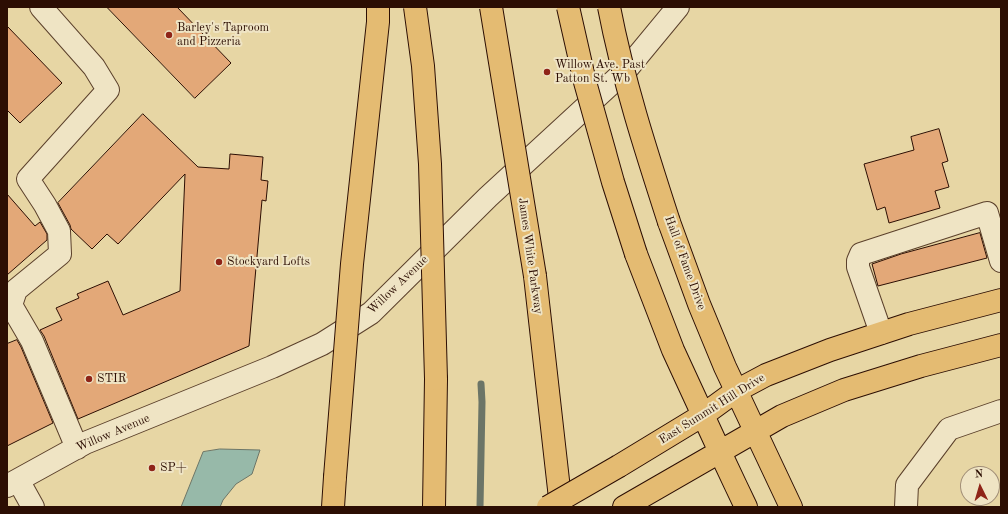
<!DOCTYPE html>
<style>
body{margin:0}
#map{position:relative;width:1008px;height:514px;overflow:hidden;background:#e7d6a4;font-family:"Old Standard TT",serif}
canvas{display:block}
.frame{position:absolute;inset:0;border:8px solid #2c0e03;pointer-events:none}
.north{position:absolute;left:960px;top:466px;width:40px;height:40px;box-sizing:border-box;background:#efe4c4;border:1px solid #a18e77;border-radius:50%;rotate:355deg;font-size:11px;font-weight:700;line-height:16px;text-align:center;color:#2c0e03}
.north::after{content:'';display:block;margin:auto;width:14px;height:18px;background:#8f2418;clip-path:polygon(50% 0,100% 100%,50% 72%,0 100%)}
</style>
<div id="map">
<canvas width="1008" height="514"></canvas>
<div class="frame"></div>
<div class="north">N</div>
</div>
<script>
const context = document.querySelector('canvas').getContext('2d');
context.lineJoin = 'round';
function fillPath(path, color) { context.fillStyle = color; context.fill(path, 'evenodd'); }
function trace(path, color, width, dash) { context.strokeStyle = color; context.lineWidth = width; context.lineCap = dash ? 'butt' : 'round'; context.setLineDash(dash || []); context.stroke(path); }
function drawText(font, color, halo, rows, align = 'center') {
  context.font = font + ' "Old Standard TT",serif'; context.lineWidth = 4; context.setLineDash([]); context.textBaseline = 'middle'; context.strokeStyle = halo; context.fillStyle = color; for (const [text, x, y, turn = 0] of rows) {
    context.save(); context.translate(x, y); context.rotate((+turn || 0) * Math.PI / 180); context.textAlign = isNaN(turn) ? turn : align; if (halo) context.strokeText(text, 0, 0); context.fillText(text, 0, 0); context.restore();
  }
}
const water = new Path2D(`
 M 220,449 L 260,450 L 252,474 L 236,484 L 223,500 L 220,507 L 181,507 L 203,452 Z`);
fillPath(water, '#97b9a9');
trace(water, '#6c7567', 1);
trace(new Path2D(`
 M 480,507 L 482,402 L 481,384`), '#6c7567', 7);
const building = new Path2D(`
 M 107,7 L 177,7 L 231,63 L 195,98 Z
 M 7,26 L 62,83 L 20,123 L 7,110 Z
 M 143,114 L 198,167 L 229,169 L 230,154 L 263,157 L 261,180 L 268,181 L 266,201 L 262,200 L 249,346 L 78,419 L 44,336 L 40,330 L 62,320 L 56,308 L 79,298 L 77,294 L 108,281 L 123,315 L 180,291 L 185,174 L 118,244 L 107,234 L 92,249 L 71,229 L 70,225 L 58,203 Z
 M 939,129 L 948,161 L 942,163 L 949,187 L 935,191 L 940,208 L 889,223 L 885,207 L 877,210 L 864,164 L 914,150 L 911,137 Z
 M 7,194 L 35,226 L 40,222 L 47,234 L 47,240 L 7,275 Z
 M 980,233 L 987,258 L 878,286 L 872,264 L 901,254 Z
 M 17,340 L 21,347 L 53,423 L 7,446 L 7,344 Z`);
fillPath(building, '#e3a878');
trace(building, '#2c0e03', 1);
const minor = new Path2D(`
 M 41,7 L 94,67 L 108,90 L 28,179 L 45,205 L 59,231 L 60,254 L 16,290 L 11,305 L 32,341 L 77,448
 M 881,333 L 858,267 L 858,261 L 861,254 L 987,213 L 1001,261
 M 18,480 L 33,507
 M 7,486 L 85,443 L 272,367 L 322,344 L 371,313 L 488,197 L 626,70 L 678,7
 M 906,507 L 907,485 L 949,429 L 1001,411`);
const major = new Path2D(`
 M 669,222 L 699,304 L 725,367 L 791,507
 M 636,254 L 673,350 L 720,452 L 736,486 L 746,507
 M 619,466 L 703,415 L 736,391 L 766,375 L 830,350 L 909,324 L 1001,300
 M 624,507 L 782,416 L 844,390 L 921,366 L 1001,345`);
const highway = new Path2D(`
 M 535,276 L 561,507
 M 333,507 L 335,477
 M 434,507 L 436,379`);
trace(minor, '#5b402b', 24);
trace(major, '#2c0e03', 24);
trace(highway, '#2c0e03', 24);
trace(minor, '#efe4c4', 22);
trace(major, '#e4bb72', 22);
trace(highway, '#e4bb72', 22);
const majorBridge = new Path2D(`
 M 568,7 L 585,82 L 613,182 L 636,254
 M 609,7 C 623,80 646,151 669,222
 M 548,507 L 619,466`);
const highwayBridge = new Path2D(`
 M 415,7 L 423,66 L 430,164 L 436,379
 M 491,7 L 535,276
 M 335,477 L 352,264 L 378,22 L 378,7`);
trace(majorBridge, '#2c0e03', 24, []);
trace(highwayBridge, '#2c0e03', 24, []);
trace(majorBridge, '#e4bb72', 22);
trace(highwayBridge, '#e4bb72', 22);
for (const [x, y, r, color] of [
 [169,35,4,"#8f2418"],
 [547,72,4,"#8f2418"],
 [219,262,4,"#8f2418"],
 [89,379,4,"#8f2418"],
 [152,468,4,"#8f2418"]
]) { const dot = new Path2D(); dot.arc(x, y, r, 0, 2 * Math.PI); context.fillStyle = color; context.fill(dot); trace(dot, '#efe4c4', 1.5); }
drawText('12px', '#2c0e03', '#efe4c4', [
 ["Barley's Taproom",177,28],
 ["and Pizzeria",177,42],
 ["Willow Ave. Past",555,65],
 ["Patton St. Wb",555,79],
 ["Stockyard Lofts",227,262],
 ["STIR",97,379],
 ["SP+",160,468]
], 'left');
drawText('12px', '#2c0e03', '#efe4c4', [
 ["James White Parkway",530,256,82],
 ["Hall of Fame Drive",685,263,70],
 ["Willow Avenue",398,285,-44],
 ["East Summit Hill Drive",712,409,-32],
 ["Willow Avenue",113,433,-23]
]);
</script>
